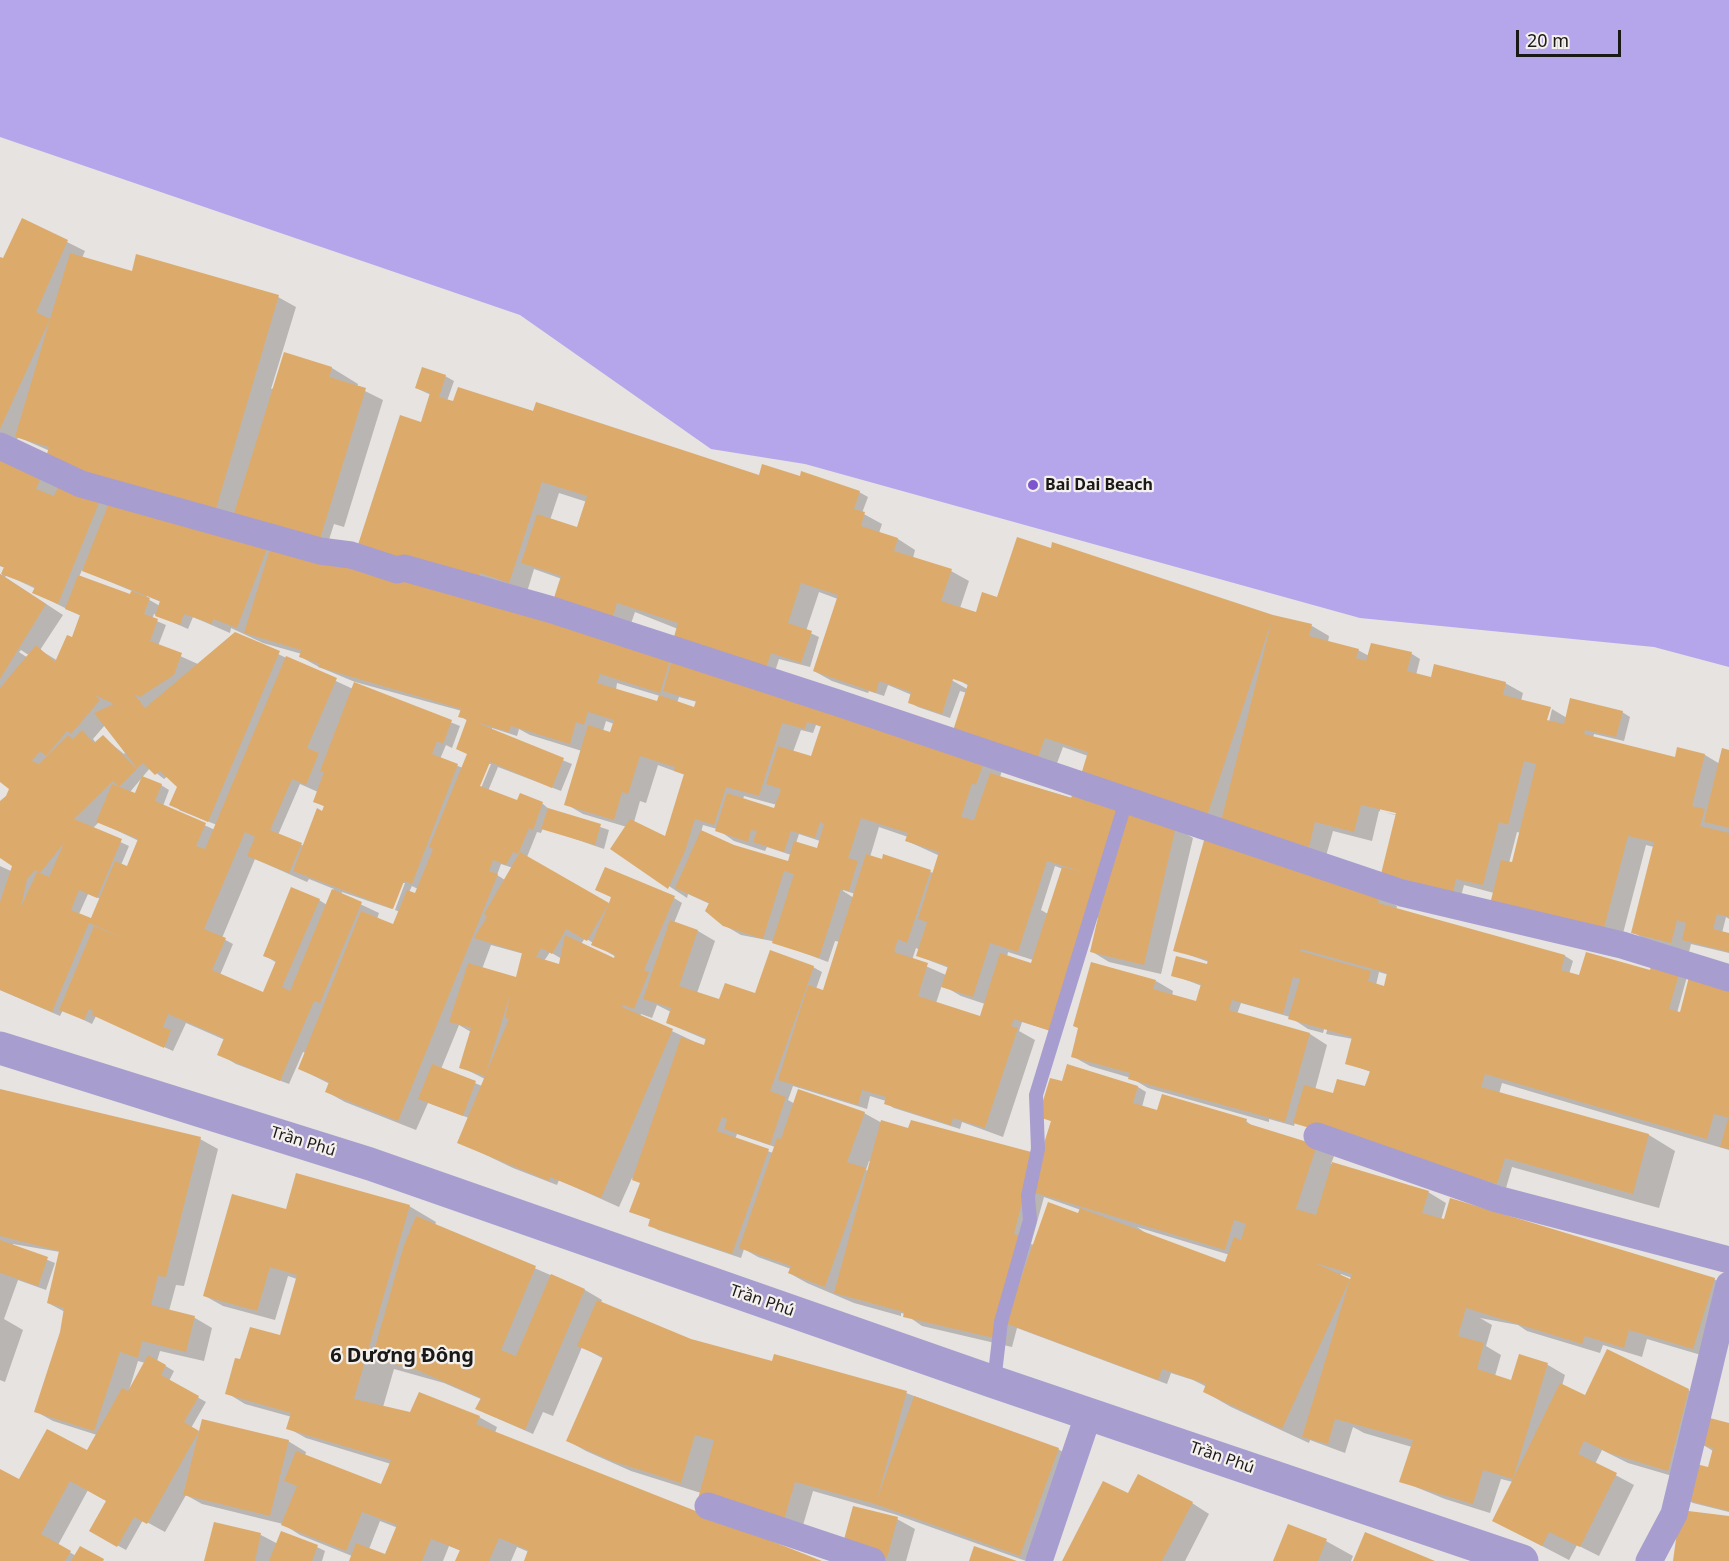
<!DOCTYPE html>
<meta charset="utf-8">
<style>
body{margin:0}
#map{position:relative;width:1729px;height:1561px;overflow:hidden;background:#e6e3e0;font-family:"Noto Sans",sans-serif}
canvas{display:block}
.scale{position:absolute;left:1516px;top:30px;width:105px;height:27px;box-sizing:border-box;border:3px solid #1a1918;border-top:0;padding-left:8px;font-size:18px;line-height:21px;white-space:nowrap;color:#1a1918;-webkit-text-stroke:4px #f3f0ed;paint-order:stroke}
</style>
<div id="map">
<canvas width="1729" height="1561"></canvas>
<div class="scale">20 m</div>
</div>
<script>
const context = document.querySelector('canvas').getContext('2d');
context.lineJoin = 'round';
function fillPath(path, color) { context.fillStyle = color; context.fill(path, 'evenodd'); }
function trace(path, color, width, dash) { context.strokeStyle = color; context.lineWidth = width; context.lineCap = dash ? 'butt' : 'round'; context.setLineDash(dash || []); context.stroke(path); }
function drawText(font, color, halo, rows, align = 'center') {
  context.font = font + ' "Noto Sans",sans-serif'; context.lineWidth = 4.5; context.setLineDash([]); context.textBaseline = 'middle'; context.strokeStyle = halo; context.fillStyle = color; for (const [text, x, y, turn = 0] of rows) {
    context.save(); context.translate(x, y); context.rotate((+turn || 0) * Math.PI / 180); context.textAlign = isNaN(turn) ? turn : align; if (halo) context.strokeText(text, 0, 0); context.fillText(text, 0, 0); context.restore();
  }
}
fillPath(new Path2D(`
 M 0,0 L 1729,0 L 1729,667 L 1654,647 L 1360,618 L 805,464 L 711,449 L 520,315 L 0,137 Z`), '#b5a5eb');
fillPath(new Path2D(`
 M 23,220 L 85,251 L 82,258 L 133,272 L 278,297 L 296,307 L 271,389 L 332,368 L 358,384 L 357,387 L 383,400 L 344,527 L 334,524 L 325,552 L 467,595 L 1003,767 L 1000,777 L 1176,828 L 1193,838 L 1161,974 L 1109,962 L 1091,951 L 1099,919 L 1097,918 L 1060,1034 L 1022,1022 L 1019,1031 L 1035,1040 L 1003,1137 L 962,1122 L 960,1129 L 894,1108 L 885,1103 L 886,1101 L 870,1096 L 867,1109 L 793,1086 L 788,1100 L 795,1104 L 864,1113 L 882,1123 L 1041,1158 L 1053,1122 L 1040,1116 L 1063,1083 L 1068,1066 L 1138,1087 L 1146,1092 L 1142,1107 L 1156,1112 L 1246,1121 L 1254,1127 L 1316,1146 L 1334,1156 L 1331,1164 L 1428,1192 L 1446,1203 L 1441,1220 L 1714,1279 L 1729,1288 L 1711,1358 L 1647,1339 L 1642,1357 L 1603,1345 L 1600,1353 L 1527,1331 L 1518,1325 L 1480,1318 L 1492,1325 L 1486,1346 L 1501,1355 L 1495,1376 L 1512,1382 L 1520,1356 L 1548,1365 L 1565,1375 L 1562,1386 L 1585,1397 L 1688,1390 L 1706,1401 L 1686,1480 L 1628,1463 L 1602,1450 L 1595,1464 L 1634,1485 L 1599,1556 L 1577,1545 L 1569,1560 L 1494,1521 L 1513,1482 L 1501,1479 L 1490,1513 L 1445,1499 L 1401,1481 L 1412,1447 L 1364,1433 L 1353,1427 L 1345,1453 L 1310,1440 L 1309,1443 L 1231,1407 L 1205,1392 L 1207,1387 L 1193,1380 L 1171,1373 L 1167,1384 L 1017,1328 L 1012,1347 L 922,1326 L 905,1314 L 901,1313 L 901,1316 L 854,1303 L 807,1283 L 789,1273 L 791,1269 L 758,1257 L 744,1249 L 741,1258 L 658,1230 L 650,1225 L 652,1220 L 631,1212 L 641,1183 L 632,1178 L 619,1207 L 559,1180 L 557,1185 L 513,1168 L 459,1142 L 469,1118 L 428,1103 L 416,1130 L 345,1102 L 327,1092 L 330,1084 L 300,1069 L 306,1053 L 303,1052 L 289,1084 L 236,1064 L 219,1054 L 225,1040 L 186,1023 L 173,1051 L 96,1016 L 92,1024 L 63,1010 L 60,1016 L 0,990 L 0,866 L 11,871 L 14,865 L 0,856 L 0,803 L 13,790 L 0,780 L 0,574 L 2,575 L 5,568 L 0,566 L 44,469 L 50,451 L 18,437 L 15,445 L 0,438 L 0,258 L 4,260 ZM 82,570 L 132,591 L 130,596 L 79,577 ZM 7,575 L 36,589 L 43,597 L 81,616 L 73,639 L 58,661 L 40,650 L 63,615 L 5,577 ZM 147,596 L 161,602 L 160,606 L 146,598 ZM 154,614 L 188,629 L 193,617 L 230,633 L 231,628 L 263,643 L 302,654 L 301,657 L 319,667 L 355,682 L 353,689 L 235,634 L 200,665 L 158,646 L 166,625 L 152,619 ZM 21,650 L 27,654 L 30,655 L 28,658 L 19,652 ZM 355,682 L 462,711 L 460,716 L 468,721 L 468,754 L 463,768 L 440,759 L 446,745 L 452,748 L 460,726 L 355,684 ZM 617,683 L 660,696 L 658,703 L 616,690 ZM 679,697 L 697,702 L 694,708 L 677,703 ZM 606,721 L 614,724 L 611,734 L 603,731 ZM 105,725 L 125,753 L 124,754 L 103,737 L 96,743 L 93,739 ZM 816,725 L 822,727 L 812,758 L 793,752 L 801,730 L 813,733 ZM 492,728 L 517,736 L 519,729 L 530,735 L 582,751 L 566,804 L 583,814 L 627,827 L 613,849 L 687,898 L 688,894 L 710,904 L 724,925 L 741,935 L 772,941 L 828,962 L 835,941 L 840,942 L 824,992 L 816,989 L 822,972 L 813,967 L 756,995 L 720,1002 L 697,993 L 715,941 L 698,931 L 674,923 L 682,903 L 674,898 L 597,890 L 613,898 L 610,905 L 527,857 L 537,832 L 541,833 L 543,828 L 604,849 L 609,830 L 550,810 L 543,804 L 521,795 L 518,802 L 488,791 L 498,767 L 561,791 L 572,764 L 492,731 ZM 488,764 L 491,764 L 479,793 L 476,792 ZM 658,765 L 685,775 L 666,839 L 634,822 L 640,801 L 646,803 ZM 150,768 L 164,779 L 168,776 L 179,786 L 179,810 L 217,825 L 215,830 L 163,806 L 169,790 L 161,785 L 136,795 L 130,792 ZM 300,784 L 318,792 L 315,801 L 325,807 L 304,846 L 278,835 ZM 744,796 L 777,805 L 775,810 L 743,799 ZM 99,822 L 139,841 L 127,869 L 121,865 L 129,846 L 92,829 ZM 703,825 L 717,829 L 734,841 L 765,851 L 767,847 L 791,855 L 788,863 L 733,846 L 701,832 ZM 879,827 L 908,837 L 907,841 L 940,856 L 934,873 L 870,857 ZM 799,834 L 820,841 L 818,850 L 796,843 ZM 255,859 L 307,882 L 309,879 L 334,889 L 327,905 L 319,900 L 264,955 L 277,963 L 264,994 L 220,975 L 233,944 L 222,938 ZM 501,864 L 513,868 L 505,880 L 497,875 ZM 1055,866 L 1063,869 L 1048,914 L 1041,910 ZM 402,883 L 405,883 L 395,910 L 400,912 L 394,925 L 377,919 L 379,913 L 341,895 L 342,892 L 392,909 ZM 412,886 L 418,889 L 422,897 L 409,892 ZM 843,890 L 855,894 L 854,898 L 843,891 ZM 88,894 L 101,899 L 92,920 L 79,914 ZM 585,938 L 616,957 L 615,960 L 581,944 ZM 491,945 L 524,954 L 517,979 L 482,969 ZM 916,948 L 920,950 L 918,956 L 949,968 L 946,975 L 912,960 ZM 550,952 L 562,959 L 561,966 L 544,961 ZM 1008,952 L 1033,960 L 1032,965 L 1007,957 ZM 942,985 L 961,996 L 985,1004 L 981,1018 L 936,1003 ZM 657,1005 L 671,1012 L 667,1023 L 707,1040 L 710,1049 L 640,1016 L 641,1014 L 652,1018 ZM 459,1025 L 471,1032 L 461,1067 L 485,1079 L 482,1086 L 441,1069 ZM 737,1134 L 775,1147 L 773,1153 L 735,1139 ZM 869,1161 L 871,1161 L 869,1171 L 866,1170 ZM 1044,1197 L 1081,1210 L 1079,1215 L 1034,1245 L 1031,1244 ZM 1137,1227 L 1230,1255 L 1226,1264 L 1150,1236 ZM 1341,1274 L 1352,1278 L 1351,1281 L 1340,1276 Z
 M 445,376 L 454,381 L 447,401 L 453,402 L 488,398 L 760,477 L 801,478 L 859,492 L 868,497 L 862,513 L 882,524 L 879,533 L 898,539 L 915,550 L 913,558 L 951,571 L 969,581 L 960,608 L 977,614 L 998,599 L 1273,616 L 1312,626 L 1329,636 L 1328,642 L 1358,650 L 1369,656 L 1372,644 L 1412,654 L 1420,659 L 1416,675 L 1432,679 L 1505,683 L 1523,693 L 1521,701 L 1546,722 L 1549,722 L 1552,709 L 1567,718 L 1622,712 L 1630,717 L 1624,741 L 1594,734 L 1593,738 L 1676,759 L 1678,749 L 1705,755 L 1720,764 L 1729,751 L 1729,919 L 1726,917 L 1722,933 L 1729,935 L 1729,953 L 1691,944 L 1689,952 L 1650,942 L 1632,932 L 1654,847 L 1646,845 L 1621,941 L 1494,893 L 1464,885 L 1460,900 L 1401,883 L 1398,815 L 1379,811 L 1372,841 L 1333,831 L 1326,856 L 1240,835 L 1088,756 L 1063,747 L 1053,774 L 967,693 L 960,691 L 950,718 L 918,707 L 909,702 L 912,695 L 888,685 L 884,696 L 869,691 L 868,693 L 832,681 L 814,671 L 838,599 L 819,592 L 806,631 L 819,637 L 810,667 L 779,659 L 772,681 L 678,629 L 635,612 L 628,632 L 562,579 L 534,569 L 527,592 L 457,588 L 428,426 L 431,395 L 416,388 ZM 559,493 L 587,502 L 578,529 L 550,520 ZM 948,674 L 969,686 L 969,690 L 946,677 ZM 1380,808 L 1404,814 L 1403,817 L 1380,811 ZM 1517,832 L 1521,833 L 1513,864 L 1509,863 Z
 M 1380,896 L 1397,906 L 1396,910 L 1565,956 L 1573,961 L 1569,974 L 1586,978 L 1651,972 L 1688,973 L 1677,1013 L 1681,1014 L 1729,986 L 1729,1150 L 1502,1083 L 1499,1094 L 1649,1135 L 1675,1151 L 1659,1208 L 1512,1167 L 1506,1188 L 1295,1122 L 1294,1126 L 1269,1119 L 1269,1122 L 1148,1088 L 1131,1078 L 1090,1066 L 1072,1056 L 1156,981 L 1173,991 L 1172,996 L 1197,1003 L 1202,986 L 1173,975 L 1208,966 L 1209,962 L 1175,950 ZM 1379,972 L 1389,975 L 1385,987 L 1376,985 ZM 1334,993 L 1337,993 L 1326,1034 L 1353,1039 L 1347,1063 L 1371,1072 L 1364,1088 L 1334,1095 L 1315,1090 L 1327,1045 L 1310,1034 L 1237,1014 L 1241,1003 L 1290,1017 L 1308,1029 L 1323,1033 Z
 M 0,1090 L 200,1139 L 218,1149 L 184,1286 L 176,1285 L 169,1311 L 195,1318 L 212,1328 L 204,1361 L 160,1351 L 157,1361 L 174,1371 L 169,1381 L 206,1402 L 191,1428 L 200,1433 L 288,1441 L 306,1452 L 305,1456 L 382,1486 L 391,1464 L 306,1438 L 288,1428 L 292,1417 L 245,1404 L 227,1393 L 241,1361 L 281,1337 L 297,1279 L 288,1276 L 275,1320 L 223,1306 L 205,1296 L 294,1213 L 409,1206 L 436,1222 L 435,1225 L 585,1290 L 602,1300 L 601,1303 L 690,1340 L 773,1363 L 906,1393 L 1058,1449 L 1076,1460 L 1039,1561 L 1026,1561 L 894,1514 L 813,1491 L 801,1532 L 701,1493 L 631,1471 L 586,1451 L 568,1441 L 604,1359 L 582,1347 L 553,1416 L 543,1412 L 533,1434 L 485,1413 L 481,1399 L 444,1383 L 394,1369 L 383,1407 L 411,1414 L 479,1417 L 497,1427 L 495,1433 L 818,1561 L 526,1561 L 529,1552 L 517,1547 L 511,1561 L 457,1561 L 461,1551 L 449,1546 L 443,1561 L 350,1561 L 352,1556 L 300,1535 L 283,1524 L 202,1504 L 186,1495 L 165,1532 L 143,1520 L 126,1550 L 91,1531 L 108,1501 L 88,1490 L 58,1545 L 76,1556 L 80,1548 L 104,1561 L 0,1561 L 0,1471 L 19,1481 L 88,1452 L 97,1435 L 53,1421 L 35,1411 L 61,1333 L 65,1312 L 48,1303 L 60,1252 L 13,1244 L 13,1246 L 55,1263 L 46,1290 L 18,1280 L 4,1319 L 23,1330 L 5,1382 L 0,1380 ZM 138,1361 L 145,1363 L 130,1390 L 129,1390 ZM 380,1521 L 398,1528 L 386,1556 L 369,1549 Z
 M 1729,1424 L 1729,1512 L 1693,1503 L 1684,1498 L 1709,1469 L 1713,1451 L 1700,1443 Z
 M 1128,1495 L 1192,1503 L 1209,1514 L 1185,1561 L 1063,1561 Z
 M 897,1519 L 915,1529 L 906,1561 L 881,1561 Z
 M 261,1535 L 278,1544 L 317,1547 L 325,1551 L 322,1561 L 206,1561 Z
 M 1326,1541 L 1353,1556 L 1351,1561 L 1274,1561 Z`), '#0003');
fillPath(new Path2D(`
 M 22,218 L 68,240 L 36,312 L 50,319 L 70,253 L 132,271 L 136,254 L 279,295 L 213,519 L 44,464 L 49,447 L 15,437 L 50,319 L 0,429 L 0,257 L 3,258 Z
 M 284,352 L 332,367 L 329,377 L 366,388 L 317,549 L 231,523 Z
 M 422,367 L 446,375 L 439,397 L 453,401 L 458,387 L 533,411 L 536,402 L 759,475 L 762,464 L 800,476 L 801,471 L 860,491 L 854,509 L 865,512 L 861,526 L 898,538 L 894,551 L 952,569 L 941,601 L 976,612 L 982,592 L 997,597 L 1017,537 L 1051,548 L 1052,542 L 1273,615 L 1312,624 L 1309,636 L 1359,649 L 1356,658 L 1366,661 L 1371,643 L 1412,652 L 1407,671 L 1431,677 L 1434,664 L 1506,682 L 1503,695 L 1551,707 L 1547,720 L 1564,724 L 1570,698 L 1623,711 L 1616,737 L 1585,730 L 1584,734 L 1675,757 L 1677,747 L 1705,754 L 1692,806 L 1705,809 L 1700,826 L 1729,833 L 1729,917 L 1717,914 L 1713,929 L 1729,933 L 1729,952 L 1682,940 L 1686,923 L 1677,920 L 1671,943 L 1631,933 L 1654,842 L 1628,836 L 1603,932 L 1490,904 L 1501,860 L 1512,862 L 1536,764 L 1524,761 L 1508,825 L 1499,822 L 1483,885 L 1456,879 L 1452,896 L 1413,887 L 1415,882 L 1381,874 L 1396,813 L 1361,805 L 1354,832 L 1315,822 L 1309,847 L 1220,825 L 1272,620 L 1207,816 L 1080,778 L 1088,752 L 1045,738 L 1035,765 L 951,737 L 968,684 L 953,679 L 942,714 L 908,703 L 911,692 L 879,681 L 876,693 L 813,671 L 838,595 L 801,583 L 788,623 L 812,631 L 801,663 L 771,653 L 763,677 L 671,647 L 678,623 L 617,603 L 611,623 L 552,604 L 561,576 L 521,563 L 537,514 L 577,527 L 587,496 L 542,482 L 509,583 L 480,573 L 475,588 L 355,554 L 400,415 L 421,422 L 430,393 L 415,388 Z
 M 0,449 L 45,468 L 36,489 L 54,496 L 61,480 L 103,493 L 58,604 L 32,593 L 35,587 L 1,574 L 4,567 L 0,566 Z
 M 112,495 L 268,546 L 237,628 L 213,619 L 212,624 L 184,614 L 180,625 L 155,616 L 160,601 L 82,571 Z
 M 272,542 L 671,657 L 660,693 L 600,674 L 597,683 L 657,701 L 659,695 L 694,707 L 696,701 L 663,691 L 673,656 L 986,756 L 976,785 L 972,783 L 961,817 L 974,820 L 990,773 L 1071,798 L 1075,789 L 1123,804 L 1051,1031 L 1014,1019 L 1011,1026 L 1018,1028 L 985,1128 L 953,1118 L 951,1125 L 884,1104 L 886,1097 L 862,1090 L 858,1105 L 778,1080 L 808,985 L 823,990 L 866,854 L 882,859 L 883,854 L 931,870 L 907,943 L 898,939 L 894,952 L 928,963 L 918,996 L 980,1016 L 1000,953 L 1031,963 L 1062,867 L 1080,871 L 1047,861 L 1018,952 L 990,943 L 973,997 L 941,987 L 948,966 L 916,956 L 927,922 L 918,919 L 939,852 L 905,841 L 908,833 L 861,818 L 848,858 L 858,861 L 849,891 L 841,889 L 819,958 L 772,943 L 794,874 L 784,871 L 763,939 L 723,926 L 705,911 L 709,903 L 675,888 L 701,830 L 734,845 L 788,861 L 794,841 L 817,848 L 824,824 L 820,822 L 815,838 L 791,831 L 784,852 L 753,842 L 757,831 L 751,830 L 748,842 L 715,831 L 727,793 L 774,808 L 781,789 L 766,784 L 778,746 L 811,756 L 821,726 L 807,722 L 805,729 L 782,723 L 759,796 L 726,787 L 714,825 L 695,819 L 685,851 L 668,889 L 610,849 L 630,819 L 665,836 L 684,774 L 674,771 L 675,767 L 640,756 L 628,794 L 622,792 L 614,820 L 564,805 L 588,725 L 610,732 L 614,720 L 588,712 L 584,725 L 576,722 L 570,744 L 511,726 L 509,732 L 475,722 L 564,758 L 552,788 L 490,762 L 480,786 L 517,800 L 520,793 L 543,802 L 533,830 L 529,828 L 518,854 L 513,852 L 506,865 L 493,860 L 489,871 L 498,874 L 398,1121 L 325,1092 L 329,1082 L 298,1069 L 361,911 L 393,924 L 407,890 L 415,893 L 433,849 L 429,847 L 467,754 L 456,749 L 467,719 L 458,717 L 461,709 L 318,667 L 320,664 L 299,657 L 301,650 L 244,633 Z
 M 0,574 L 46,604 L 0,679 Z
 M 78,575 L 130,594 L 131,591 L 150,598 L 144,614 L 158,619 L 150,641 L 182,653 L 174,675 L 140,697 L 134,694 L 145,708 L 235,632 L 280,651 L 208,822 L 169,805 L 177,787 L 160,771 L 155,775 L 143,763 L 137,768 L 94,713 L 114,704 L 95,695 L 100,700 L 71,734 L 67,731 L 46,756 L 40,751 L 32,761 L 39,764 L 68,735 L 73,739 L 82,730 L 94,743 L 103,735 L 137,769 L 119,787 L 113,781 L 74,819 L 122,839 L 97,898 L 79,890 L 71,910 L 91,918 L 115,861 L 127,866 L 138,839 L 96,822 L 112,784 L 135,793 L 142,776 L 162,784 L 155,801 L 206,823 L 196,846 L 205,849 L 286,656 L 337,678 L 307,748 L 319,753 L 306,785 L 292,779 L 270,830 L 302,843 L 289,873 L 247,856 L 255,837 L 245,832 L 204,929 L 226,938 L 212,970 L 263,992 L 276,961 L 263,956 L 291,887 L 320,899 L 282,987 L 290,991 L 332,889 L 362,902 L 320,1003 L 314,1001 L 280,1081 L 217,1055 L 224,1038 L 168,1014 L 163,1027 L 171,1030 L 164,1048 L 92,1015 L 93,1011 L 89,1009 L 84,1020 L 59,1010 L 94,926 L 124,938 L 89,923 L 52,1012 L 0,990 L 0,902 L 12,866 L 0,858 L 0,801 L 6,796 L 9,789 L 0,782 L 0,688 L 36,645 L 55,662 L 67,635 L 72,637 L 80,615 L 65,609 ZM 64,843 L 49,877 L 40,873 ZM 35,870 L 40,873 L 37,872 L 21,907 L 27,879 Z
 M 354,682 L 452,720 L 443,744 L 437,741 L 432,754 L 458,764 L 412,884 L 404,881 L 393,909 L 293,871 L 317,808 L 322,811 L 324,806 L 313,802 L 324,772 L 320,771 Z
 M 1722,748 L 1729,750 L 1729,828 L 1704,822 Z
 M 548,808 L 601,824 L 595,845 L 541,829 Z
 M 1122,813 L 1176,826 L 1144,965 L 1090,952 Z
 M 1205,837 L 1380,894 L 1378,903 L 1565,955 L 1561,970 L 1579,975 L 1586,952 L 1650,970 L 1653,959 L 1681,967 L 1669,1009 L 1680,1012 L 1690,973 L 1729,984 L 1729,1118 L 1714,1114 L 1707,1139 L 1485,1074 L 1481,1087 L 1649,1134 L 1633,1194 L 1505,1158 L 1497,1184 L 1293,1123 L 1304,1085 L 1333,1093 L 1337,1079 L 1365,1086 L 1370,1071 L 1345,1064 L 1352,1037 L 1288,1019 L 1300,979 L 1293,977 L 1283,1014 L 1232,1000 L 1229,1010 L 1310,1033 L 1285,1122 L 1128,1079 L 1130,1073 L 1071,1057 L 1078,1028 L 1073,1026 L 1091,962 L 1156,980 L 1153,989 L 1196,1001 L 1201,984 L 1171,976 L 1176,956 L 1207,964 L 1208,960 L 1173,951 ZM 1301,949 L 1387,973 L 1384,986 L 1368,981 L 1371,971 L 1300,951 Z
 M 520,852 L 609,903 L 611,897 L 595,890 L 605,867 L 675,896 L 644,970 L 649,972 L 634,1009 L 623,1005 L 622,1007 L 673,1029 L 601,1198 L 550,1177 L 549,1181 L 457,1143 L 485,1076 L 459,1068 L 471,1028 L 449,1022 L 468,963 L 516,977 L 522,953 L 474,938 L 487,917 L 484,914 ZM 609,903 L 591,945 L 615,955 L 614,958 L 565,935 L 559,964 L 536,957 L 541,948 L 552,954 L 566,929 L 587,941 ZM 510,995 L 505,1018 L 509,1019 L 486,1073 Z
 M 670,920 L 698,930 L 679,986 L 719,999 L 725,983 L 755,993 L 770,950 L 814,966 L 770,1091 L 786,1097 L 770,1145 L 724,1129 L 727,1119 L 722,1117 L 717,1131 L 769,1149 L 732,1254 L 648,1226 L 650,1219 L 629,1212 L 640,1183 L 632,1180 L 681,1037 L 704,1045 L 706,1038 L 666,1023 L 671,1008 L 643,999 Z
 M 432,1064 L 476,1081 L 463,1116 L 418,1099 Z
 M 1067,1064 L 1138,1086 L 1133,1103 L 1157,1110 L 1162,1094 L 1247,1119 L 1246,1123 L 1317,1145 L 1296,1209 L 1316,1215 L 1332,1162 L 1429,1191 L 1422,1213 L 1444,1219 L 1450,1198 L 1715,1278 L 1693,1349 L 1629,1330 L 1624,1348 L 1585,1336 L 1582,1344 L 1466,1308 L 1458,1336 L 1484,1343 L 1477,1369 L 1511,1380 L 1519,1354 L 1548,1363 L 1513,1479 L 1560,1383 L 1585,1395 L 1607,1349 L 1689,1389 L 1668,1471 L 1609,1453 L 1584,1441 L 1578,1454 L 1617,1473 L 1580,1547 L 1549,1532 L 1542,1546 L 1492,1521 L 1513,1479 L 1483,1470 L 1473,1504 L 1399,1482 L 1413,1440 L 1335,1419 L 1328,1444 L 1302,1437 L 1350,1279 L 1282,1429 L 1203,1392 L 1206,1384 L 1162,1369 L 1158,1380 L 1005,1323 L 1048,1202 L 1078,1213 L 1080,1208 L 1225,1262 L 1234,1237 L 1241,1240 L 1246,1224 L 1234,1220 L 1225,1250 L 1029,1191 L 1051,1121 L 1038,1117 L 1050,1078 L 1062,1081 ZM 1315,1263 L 1352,1274 L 1350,1279 Z
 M 0,1089 L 201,1137 L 166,1277 L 158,1276 L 151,1305 L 195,1316 L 186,1352 L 142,1341 L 138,1358 L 120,1352 L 94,1431 L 34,1412 L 60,1332 L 64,1308 L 47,1303 L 59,1251 L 0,1236 Z
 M 798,1089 L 865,1112 L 847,1162 L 866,1168 L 825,1287 L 788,1273 L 791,1266 L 739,1248 L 777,1138 L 781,1139 Z
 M 1728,1119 L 1729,1119 L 1729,1149 L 1720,1147 Z
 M 881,1120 L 908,1128 L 911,1120 L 1035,1153 L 1014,1234 L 1022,1236 L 994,1338 L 903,1317 L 904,1312 L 834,1293 Z
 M 296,1173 L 410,1205 L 354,1399 L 410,1412 L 419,1392 L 480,1416 L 476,1424 L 822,1561 L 524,1561 L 528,1550 L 499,1538 L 489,1561 L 455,1561 L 460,1550 L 431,1539 L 422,1561 L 349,1561 L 356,1543 L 385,1554 L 397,1525 L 362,1512 L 346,1551 L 281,1525 L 297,1486 L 284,1481 L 296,1451 L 381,1484 L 391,1460 L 286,1429 L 291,1413 L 225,1394 L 235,1358 L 240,1359 L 250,1327 L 280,1335 L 297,1275 L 270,1267 L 257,1311 L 203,1296 L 232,1194 L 286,1209 Z
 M 416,1216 L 536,1266 L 501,1350 L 516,1356 L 551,1274 L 585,1289 L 525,1430 L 475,1409 L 481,1398 L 417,1370 L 372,1358 L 404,1245 Z
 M 0,1240 L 48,1257 L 38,1286 L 0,1273 Z
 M 597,1300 L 691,1339 L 772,1361 L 774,1354 L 907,1391 L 877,1499 L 914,1396 L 1059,1448 L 1020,1556 L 875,1504 L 795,1482 L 783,1523 L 698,1499 L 714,1440 L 695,1435 L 681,1483 L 612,1461 L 566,1441 L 603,1357 L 577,1346 Z
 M 148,1355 L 166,1365 L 161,1375 L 199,1396 L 184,1422 L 199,1431 L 147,1524 L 134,1517 L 117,1547 L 89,1531 L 106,1501 L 70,1481 L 41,1534 L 71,1551 L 65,1561 L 0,1561 L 0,1469 L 19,1479 L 47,1429 L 87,1450 L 122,1388 L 128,1391 Z
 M 1706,1417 L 1729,1423 L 1729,1511 L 1682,1499 L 1692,1463 L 1708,1467 L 1713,1448 L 1699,1444 Z
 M 202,1419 L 289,1440 L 270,1516 L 183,1495 Z
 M 1138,1474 L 1193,1502 L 1162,1561 L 1062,1561 L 1103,1481 L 1128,1493 Z
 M 853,1506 L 898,1517 L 887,1558 L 842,1547 Z
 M 1680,1510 L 1729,1516 L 1729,1561 L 1673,1561 Z
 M 214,1522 L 261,1533 L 255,1561 L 204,1561 Z
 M 1288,1524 L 1327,1539 L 1318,1561 L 1273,1561 Z
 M 281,1531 L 318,1545 L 312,1561 L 269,1561 Z
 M 1365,1532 L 1435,1561 L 1353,1561 Z
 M 80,1546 L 104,1559 L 103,1561 L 71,1561 Z
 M 974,1546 L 1017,1561 L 969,1561 Z`), '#dcaa6b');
trace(new Path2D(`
 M 994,1382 L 1001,1322 L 1030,1220 L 1028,1196 L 1038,1149 L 1036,1095 L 1126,801`), '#a89dcf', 14);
trace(new Path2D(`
 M 0,446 L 81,484 L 320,551 L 351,555 L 397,570 L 404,568 L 549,609 L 838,703 L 1402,893 L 1622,945 L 1729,978
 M 1317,1136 L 1497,1199 L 1729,1260
 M 708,1506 L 872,1561
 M 1039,1561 L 1089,1413
 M 1649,1561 L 1674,1514 L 1729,1285`), '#a89dcf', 27);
trace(new Path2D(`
 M 0,1048 L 370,1164 L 994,1382 L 1522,1561`), '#a89dcf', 33);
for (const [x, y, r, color] of [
 [1033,485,6,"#7d55cf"]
]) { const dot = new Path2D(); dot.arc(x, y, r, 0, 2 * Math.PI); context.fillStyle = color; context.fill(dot); trace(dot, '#f3f0ed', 2); }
drawText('bold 16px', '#1a1918', '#f3f0ed', [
 ["Bai Dai Beach",1045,485]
], 'left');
drawText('16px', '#1a1918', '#f3f0ed', [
 ["Trần Phú",303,1142,17],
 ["Trần Phú",762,1301,19],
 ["Trần Phú",1222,1458,19]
]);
drawText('bold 20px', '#1a1918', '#f3f0ed', [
 ["6 Dương Đông",402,1356]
]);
</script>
